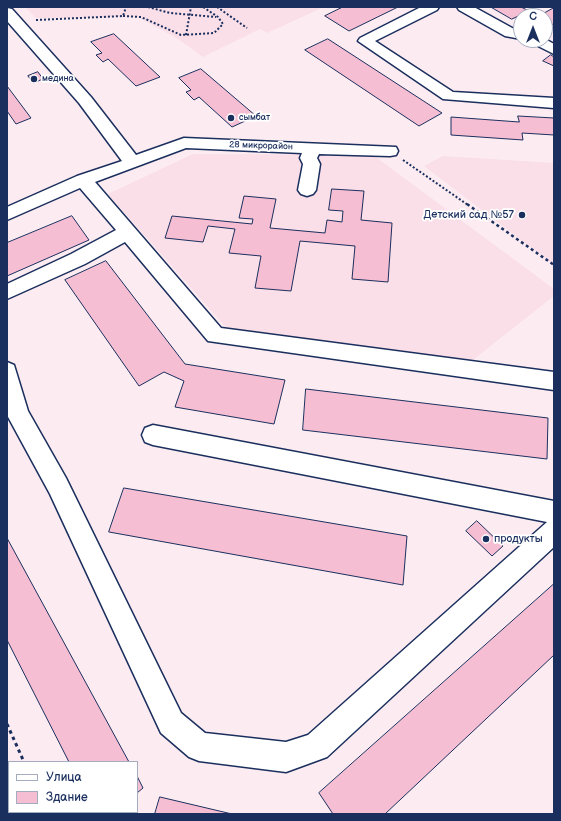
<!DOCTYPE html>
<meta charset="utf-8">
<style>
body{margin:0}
#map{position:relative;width:561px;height:821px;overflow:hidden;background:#fcecf2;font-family:"Balsamiq Sans",sans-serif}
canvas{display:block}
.frame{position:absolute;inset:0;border:8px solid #1b2f5e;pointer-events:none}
.legend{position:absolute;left:8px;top:761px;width:130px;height:52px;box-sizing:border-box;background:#fff;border:1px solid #a4acbf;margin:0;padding:5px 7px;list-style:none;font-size:12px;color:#1b2f5e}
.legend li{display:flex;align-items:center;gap:8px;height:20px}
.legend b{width:20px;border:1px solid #a4acbf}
.north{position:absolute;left:513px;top:8px;width:40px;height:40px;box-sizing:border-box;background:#fff;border:1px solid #a4acbf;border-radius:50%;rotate:0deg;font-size:11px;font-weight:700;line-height:16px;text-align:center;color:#1b2f5e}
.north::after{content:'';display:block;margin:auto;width:14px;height:18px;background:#1b2f5e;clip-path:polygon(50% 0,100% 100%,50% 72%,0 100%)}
</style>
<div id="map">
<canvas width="561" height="821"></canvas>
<div class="frame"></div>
<ul class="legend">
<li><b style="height:5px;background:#fff"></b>Улица</li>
<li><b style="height:11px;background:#f6bed2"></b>Здание</li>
</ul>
<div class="north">С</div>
</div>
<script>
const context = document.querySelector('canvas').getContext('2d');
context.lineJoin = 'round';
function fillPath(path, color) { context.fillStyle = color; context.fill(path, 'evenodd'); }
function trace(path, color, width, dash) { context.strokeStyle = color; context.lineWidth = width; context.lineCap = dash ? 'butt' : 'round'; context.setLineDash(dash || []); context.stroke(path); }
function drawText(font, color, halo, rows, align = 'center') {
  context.font = font + ' "Balsamiq Sans",sans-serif'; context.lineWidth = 3.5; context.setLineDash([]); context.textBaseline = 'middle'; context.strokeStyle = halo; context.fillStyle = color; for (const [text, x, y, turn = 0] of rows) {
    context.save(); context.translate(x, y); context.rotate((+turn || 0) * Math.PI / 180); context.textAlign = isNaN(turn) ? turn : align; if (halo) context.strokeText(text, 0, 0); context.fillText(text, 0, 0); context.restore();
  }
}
fillPath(new Path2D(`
 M 25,7 L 324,7 L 267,33 L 260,29 L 203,57 L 178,39 L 138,17 L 36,18 Z
 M 193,154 L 373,155 L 554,289 L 554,296 L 469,363 L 229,331 L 108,194 Z
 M 443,156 L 554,163 L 554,265 L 424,166 Z`), '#fadee8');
const building = new Path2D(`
 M 343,7 L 398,7 L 349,31 L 325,16 Z
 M 491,7 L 521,7 L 529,11 L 512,19 Z
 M 554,8 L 554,25 L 545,21 L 545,16 L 539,16 Z
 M 114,34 L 160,77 L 136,86 L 108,59 L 103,62 L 96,55 L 102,53 L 91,42 Z
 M 328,39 L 442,113 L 419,126 L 305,50 Z
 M 551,55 L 554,57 L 554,66 L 543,61 Z
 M 201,69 L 256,116 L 232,127 L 199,97 L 194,100 L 186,92 L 191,90 L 179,78 Z
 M 38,72 L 43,79 L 33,83 L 28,76 Z
 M 7,86 L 31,118 L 16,124 L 7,111 Z
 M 518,116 L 554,118 L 554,135 L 522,133 L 523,140 L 451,135 L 451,117 L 519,122 Z
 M 332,189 L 364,191 L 361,220 L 392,223 L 388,282 L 352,279 L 355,246 L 300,241 L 291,291 L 255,288 L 261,256 L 229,253 L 235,229 L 208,226 L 203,242 L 165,238 L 172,216 L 252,224 L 253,219 L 239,218 L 244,196 L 276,199 L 270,228 L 325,233 L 327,220 L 342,222 L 343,211 L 329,210 Z
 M 72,216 L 89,240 L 7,276 L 7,243 Z
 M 106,261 L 185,364 L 285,380 L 274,424 L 175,407 L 184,381 L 164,372 L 139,386 L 65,280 Z
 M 306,389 L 548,418 L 547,459 L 303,430 Z
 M 124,488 L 407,536 L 403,585 L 109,532 Z
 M 477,521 L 503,546 L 492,556 L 466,531 Z
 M 7,538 L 129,762 L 69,762 L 7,640 Z
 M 554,584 L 554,655 L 385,814 L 333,814 L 319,793 Z
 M 137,776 L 143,788 L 137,793 Z
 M 160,797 L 232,814 L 155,814 Z`);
fillPath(building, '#f6bed2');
trace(building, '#1b2f5e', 1);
const minor = new Path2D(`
 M 421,7 L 439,7 L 437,10 L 375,41 L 453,92 L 554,98 L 554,108 L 443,99 L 358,41 L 360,38 Z
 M 457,7 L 474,7 L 514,29 L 521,31 L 521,39 L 505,36 L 459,10 Z
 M 7,8 L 12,9 L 91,97 L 136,155 L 184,138 L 396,147 L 398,151 L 396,155 L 390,156 L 319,154 L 317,158 L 320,164 L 316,190 L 313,194 L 307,196 L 301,194 L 298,190 L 303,164 L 300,158 L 302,153 L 186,148 L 95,182 L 221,328 L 554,372 L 554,390 L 208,341 L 125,242 L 85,264 L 7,299 L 7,284 L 71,254 L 116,230 L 80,188 L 7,220 L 7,207 L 77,176 L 122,161 L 79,103 L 7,21 Z
 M 545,39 L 554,44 L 554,54 L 532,43 L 530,40 Z
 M 7,362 L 14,365 L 28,411 L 66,478 L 181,713 L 205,733 L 286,742 L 308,735 L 547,522 L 153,445 L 145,442 L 142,435 L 145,428 L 153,425 L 554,501 L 554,547 L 327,757 L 286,772 L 199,761 L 189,757 L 161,733 L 50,494 L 7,415 Z`);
trace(minor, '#1b2f5e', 3);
trace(new Path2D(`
 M 148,7 L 170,13 L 216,17
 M 217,7 L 247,28
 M 123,16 L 141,17 L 181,35 L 214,33 L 223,24 L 218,17 L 203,7
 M 36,20 L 123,16 L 126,7
 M 186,35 L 191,7
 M 403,160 L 468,205`), '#1b2f5e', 2, [2, 2]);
trace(new Path2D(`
 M 467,204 L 554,265`), '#1b2f5e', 2.5, [3, 3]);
trace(new Path2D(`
 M 7,724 L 24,762
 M 44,812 L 45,814`), '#1b2f5e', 3, [3.5, 3.5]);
fillPath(minor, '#fff');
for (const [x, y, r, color] of [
 [34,79,4,"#1b2f5e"],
 [231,118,4,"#1b2f5e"],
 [522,215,4,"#1b2f5e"],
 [486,539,4,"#1b2f5e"]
]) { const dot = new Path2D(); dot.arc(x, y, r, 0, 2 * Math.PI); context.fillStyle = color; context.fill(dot); trace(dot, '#fff', 1.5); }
drawText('9px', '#1b2f5e', '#fff', [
 ["медина",42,79],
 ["сымбат",239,118]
], 'left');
drawText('9px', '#1b2f5e', '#fff', [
 ["28 микрорайон",261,146,2]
]);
drawText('11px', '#1b2f5e', '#fff', [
 ["Детский сад №57",514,215],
 ["продукты",494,539,"left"]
], 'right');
</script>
